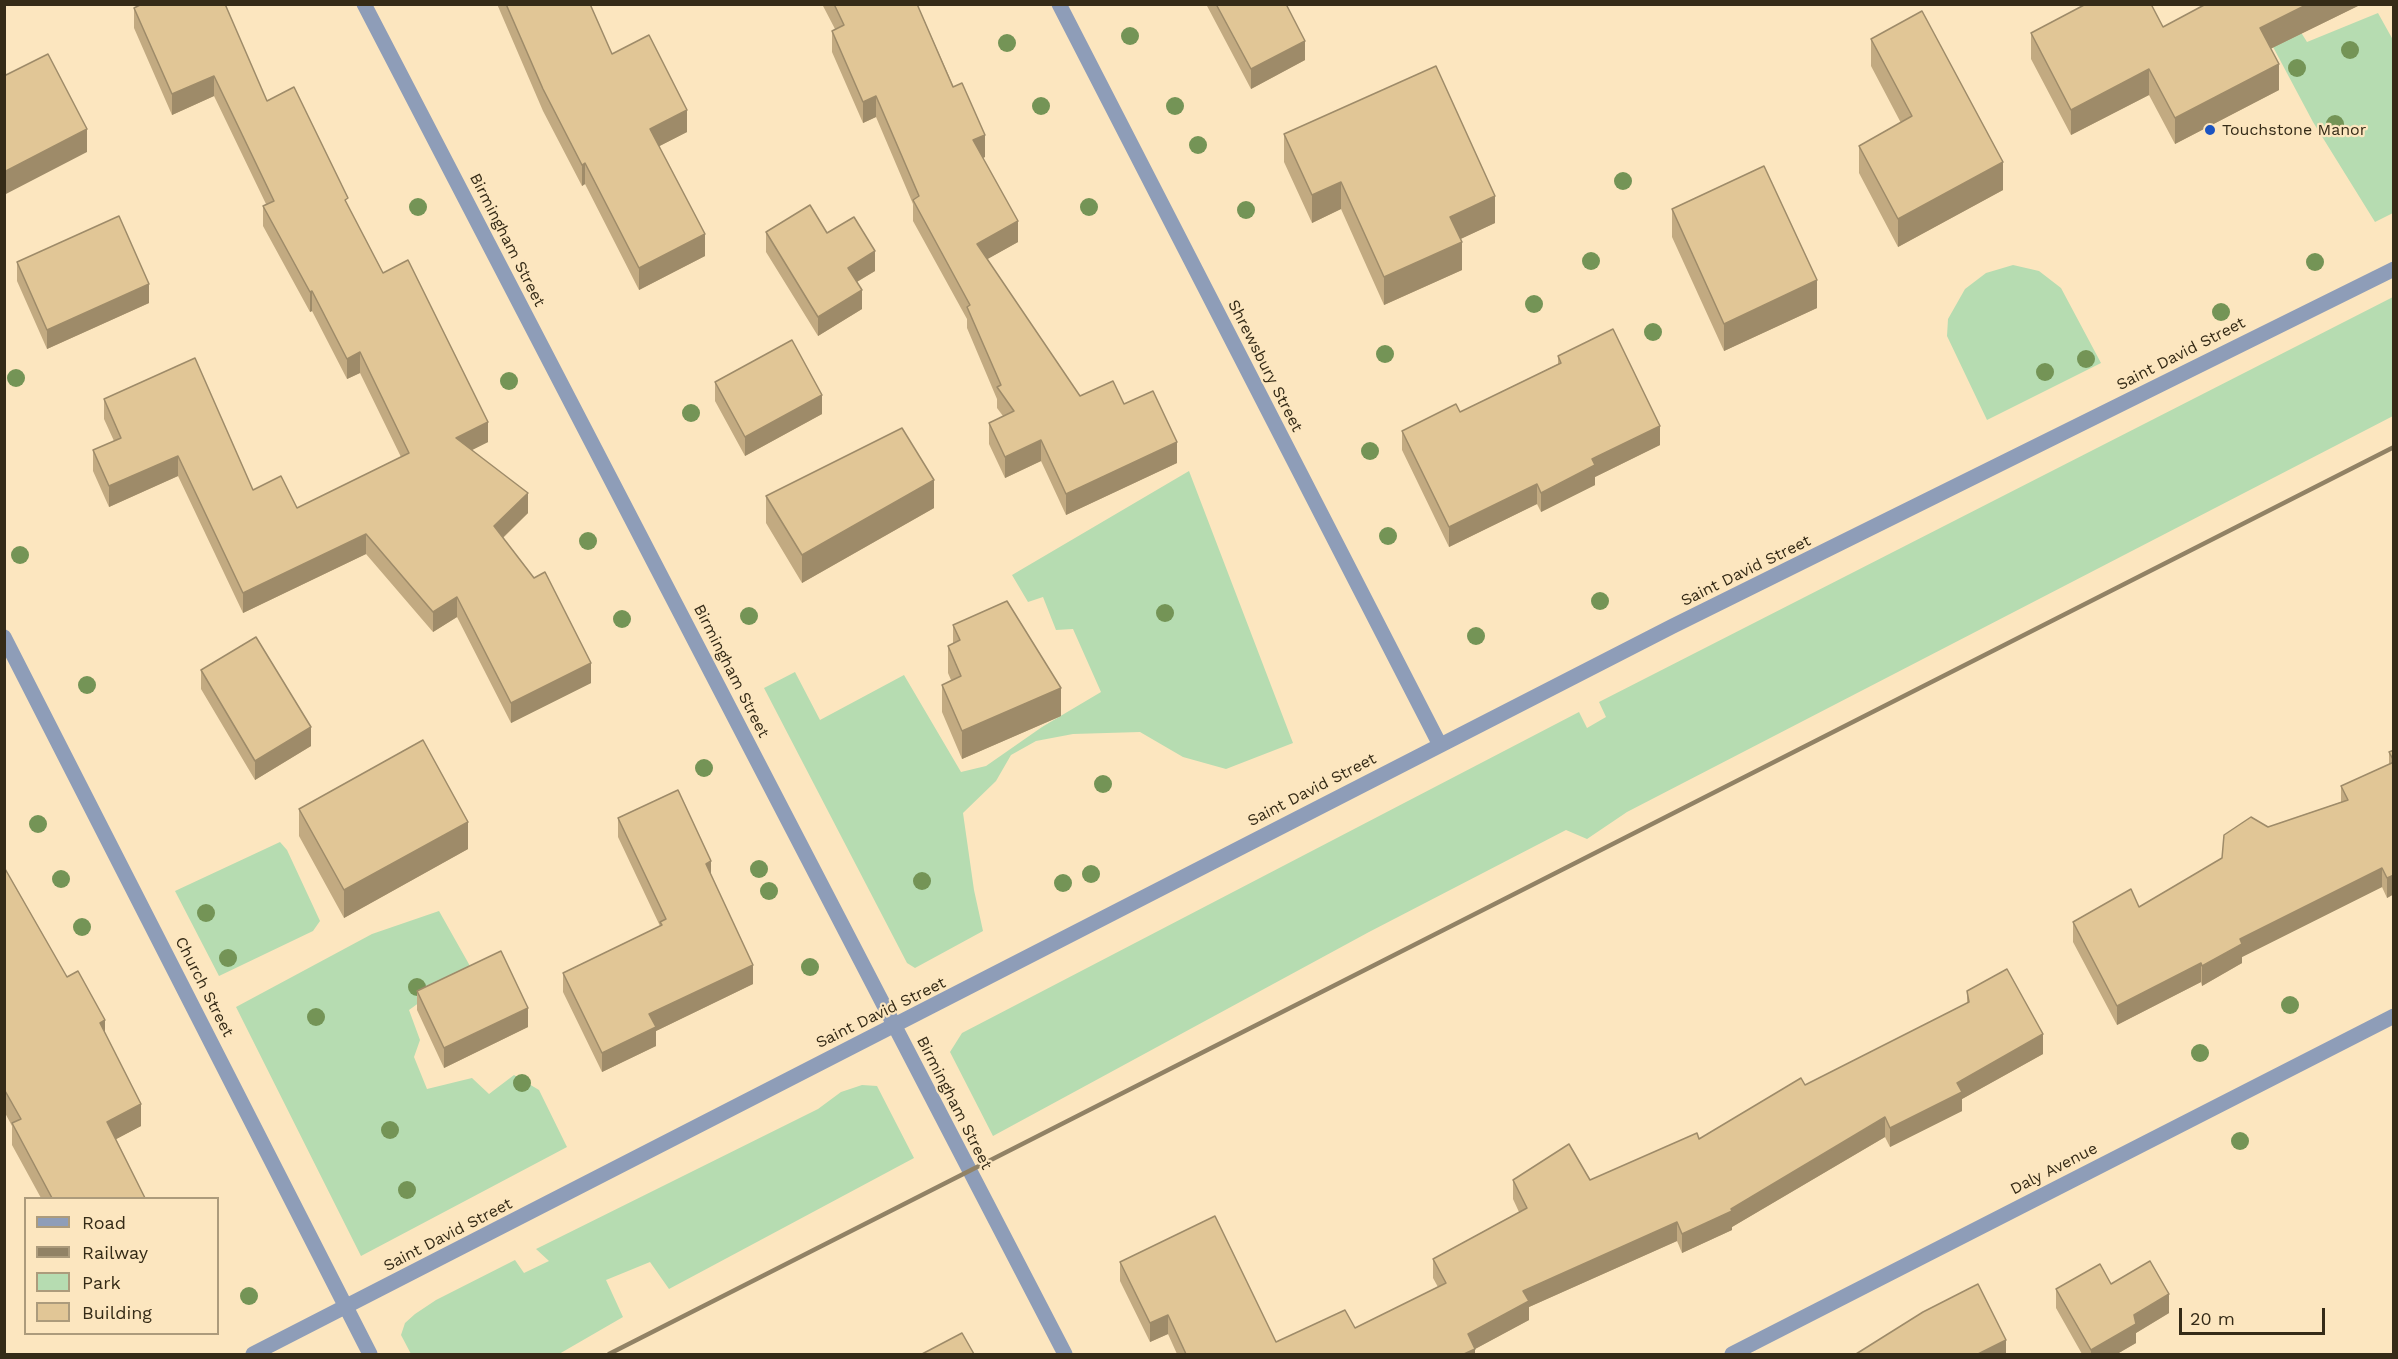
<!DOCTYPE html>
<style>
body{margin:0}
#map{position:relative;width:2398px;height:1359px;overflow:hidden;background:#fce6bf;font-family:"Work Sans",sans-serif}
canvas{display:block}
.frame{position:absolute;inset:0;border:6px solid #352b17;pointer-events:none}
.legend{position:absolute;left:24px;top:1197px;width:195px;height:138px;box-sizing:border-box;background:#fce6bf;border:2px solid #ac9b7c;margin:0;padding:8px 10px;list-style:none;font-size:18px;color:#352b17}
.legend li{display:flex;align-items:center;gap:12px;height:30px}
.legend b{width:30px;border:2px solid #ac9b7c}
.scale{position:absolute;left:2179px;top:1308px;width:146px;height:27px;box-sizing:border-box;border:3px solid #352b17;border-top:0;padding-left:8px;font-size:18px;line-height:21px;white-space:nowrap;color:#352b17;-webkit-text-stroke:4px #fce6bf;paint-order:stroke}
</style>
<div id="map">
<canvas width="2398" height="1359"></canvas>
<div class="frame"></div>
<ul class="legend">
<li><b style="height:8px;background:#8e9db8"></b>Road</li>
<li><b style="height:8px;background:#918265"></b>Railway</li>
<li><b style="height:16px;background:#b6dcb1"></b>Park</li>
<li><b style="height:16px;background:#e1c696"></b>Building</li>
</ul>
<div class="scale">20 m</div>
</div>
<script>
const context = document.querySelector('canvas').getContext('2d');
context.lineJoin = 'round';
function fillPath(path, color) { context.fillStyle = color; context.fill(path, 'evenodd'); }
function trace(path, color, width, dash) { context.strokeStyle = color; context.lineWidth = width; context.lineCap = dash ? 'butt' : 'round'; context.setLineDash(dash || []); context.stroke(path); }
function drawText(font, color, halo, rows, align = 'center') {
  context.font = font + ' "Work Sans",sans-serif'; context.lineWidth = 4.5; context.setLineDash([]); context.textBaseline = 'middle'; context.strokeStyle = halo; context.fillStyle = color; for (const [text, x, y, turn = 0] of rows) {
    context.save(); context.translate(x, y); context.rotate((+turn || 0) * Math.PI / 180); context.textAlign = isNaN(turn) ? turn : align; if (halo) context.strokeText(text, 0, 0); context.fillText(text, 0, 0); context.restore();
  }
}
fillPath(new Path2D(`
 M 2284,5 L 2307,42 L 2378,13 L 2393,40 L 2393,213 L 2375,222 L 2313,122 L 2264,30 Z
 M 2013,265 L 2039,271 L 2061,288 L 2101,363 L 1987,420 L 1947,336 L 1948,319 L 1965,289 L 1986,273 Z
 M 2393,297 L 2393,416 L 1627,812 L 1587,839 L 1566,830 L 1369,932 L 993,1136 L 950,1052 L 962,1033 L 1579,712 L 1587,728 L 1606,717 L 1599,702 Z
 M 1189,471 L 1293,743 L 1226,769 L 1183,757 L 1140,732 L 1073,734 L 1036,741 L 1011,755 L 996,781 L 963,813 L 974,890 L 983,931 L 915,968 L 907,963 L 764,688 L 795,672 L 820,720 L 904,675 L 961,772 L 986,766 L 1042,727 L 1101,692 L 1073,629 L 1056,630 L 1043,597 L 1028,602 L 1012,575 Z
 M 280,842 L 287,850 L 320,921 L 313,931 L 219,976 L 175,891 Z
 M 439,911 L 470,966 L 409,1010 L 420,1040 L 414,1057 L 427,1089 L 472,1078 L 489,1094 L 514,1075 L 539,1090 L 567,1147 L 361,1256 L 236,1007 L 372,934 Z
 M 862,1085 L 877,1086 L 914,1158 L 669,1289 L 650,1262 L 606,1280 L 623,1317 L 559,1354 L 411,1354 L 401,1335 L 405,1323 L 415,1314 L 436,1300 L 515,1260 L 524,1273 L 549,1261 L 536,1249 L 818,1109 L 841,1092 Z`), '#b6dcb1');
trace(new Path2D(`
 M 364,4 L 1065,1354
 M 1059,4 L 1440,745
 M 4,637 L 370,1354
 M 253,1354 L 1673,626 L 2394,269
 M 1732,1354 L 2394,1016`), '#8e9db8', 15);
trace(new Path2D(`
 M 609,1354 L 2394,447`), '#918265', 4.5);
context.fillStyle = '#749456';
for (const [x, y] of [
 [1130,36],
 [1007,43],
 [2350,50],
 [2297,68],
 [1041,106],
 [1175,106],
 [2335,124],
 [1198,145],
 [1623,181],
 [418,207],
 [1089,207],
 [1246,210],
 [1591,261],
 [2315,262],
 [1534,304],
 [2221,312],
 [1653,332],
 [1385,354],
 [2086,359],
 [2045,372],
 [16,378],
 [509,381],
 [691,413],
 [1370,451],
 [1388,536],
 [588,541],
 [20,555],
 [1600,601],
 [1165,613],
 [749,616],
 [622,619],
 [1476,636],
 [87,685],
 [704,768],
 [1103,784],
 [38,824],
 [759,869],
 [1091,874],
 [61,879],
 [922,881],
 [1063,883],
 [769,891],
 [206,913],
 [82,927],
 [228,958],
 [810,967],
 [417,987],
 [2290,1005],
 [316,1017],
 [2200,1053],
 [522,1083],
 [390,1130],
 [2240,1141],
 [407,1190],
 [249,1296]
]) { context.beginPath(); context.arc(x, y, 9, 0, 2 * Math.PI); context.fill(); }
fillPath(new Path2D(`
 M 497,4 L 590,4 L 612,54 L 687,132 L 659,146 L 705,256 L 639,290 L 585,184 L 582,186 L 543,111 Z
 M 822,4 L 917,4 L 985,157 L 983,158 L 1018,242 L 987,259 L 1080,396 L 1124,404 L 1177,463 L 1066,515 L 1041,461 L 1005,478 L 989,444 L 989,423 L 1003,416 L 997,408 L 997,399 L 967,328 L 967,319 L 913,221 L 913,204 L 876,117 L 863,123 L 832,52 L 832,31 L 835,29 Z
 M 1206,4 L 1291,4 L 1287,7 L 1305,60 L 1251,89 Z
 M 2206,4 L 2362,4 L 2270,49 L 2279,90 L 2175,144 L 2149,95 L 2071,135 L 2031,59 L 2031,33 L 2163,27 Z
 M 134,8 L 267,101 L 348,206 L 383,273 L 488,442 L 472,450 L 528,513 L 503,538 L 591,683 L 511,723 L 457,617 L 433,632 L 366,554 L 243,613 L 178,476 L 109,507 L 93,471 L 93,450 L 114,441 L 104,419 L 104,399 L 253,490 L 297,508 L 401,457 L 360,373 L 347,379 L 312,311 L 310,312 L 263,226 L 263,206 L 266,204 L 214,96 L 172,115 L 134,28 Z
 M 1871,39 L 2003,190 L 1898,247 L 1859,173 L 1859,146 L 1901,123 L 1871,66 Z
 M 1284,134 L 1495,223 L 1460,239 L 1462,270 L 1384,305 L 1341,209 L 1312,223 L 1284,162 Z
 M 1672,209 L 1817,308 L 1724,351 L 1672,237 Z
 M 766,232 L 875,271 L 857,282 L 862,309 L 818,336 L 766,252 Z
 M 17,262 L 149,303 L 47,349 L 17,281 Z
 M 1558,356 L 1660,445 L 1595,477 L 1595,485 L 1541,512 L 1537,504 L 1449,547 L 1402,450 L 1402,431 L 1460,412 L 1558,364 Z
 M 715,382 L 822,414 L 745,456 L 715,401 Z
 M 766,496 L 934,508 L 802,583 L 766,523 Z
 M 953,625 L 1061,716 L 962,759 L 942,712 L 942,685 L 951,680 L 948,673 L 948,646 L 953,643 Z
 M 201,670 L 311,746 L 255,780 L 201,689 Z
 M 2394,750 L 2394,894 L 2387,898 L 2382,887 L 2242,957 L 2242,963 L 2202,986 L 2201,982 L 2117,1025 L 2073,942 L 2073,922 L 2139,907 L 2222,858 L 2268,827 L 2341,802 L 2341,786 L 2389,764 L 2389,752 Z
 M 299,809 L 468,849 L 344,918 L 299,836 Z
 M 618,818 L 711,874 L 753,984 L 656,1031 L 656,1046 L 602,1072 L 563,992 L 563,973 L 660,926 L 618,837 Z
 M 4,867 L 67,977 L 105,1035 L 141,1126 L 116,1139 L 145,1198 L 41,1198 L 12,1145 L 12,1126 L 4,1111 Z
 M 417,991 L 528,1027 L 444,1068 L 417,1010 Z
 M 1967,991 L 2043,1054 L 1962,1099 L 1962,1111 L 1890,1147 L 1885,1137 L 1732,1227 L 1732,1230 L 1682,1253 L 1677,1241 L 1529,1307 L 1529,1320 L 1475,1349 L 1475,1354 L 1177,1354 L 1168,1334 L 1150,1342 L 1120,1281 L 1120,1262 L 1276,1342 L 1355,1328 L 1438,1287 L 1433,1278 L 1433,1259 L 1519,1212 L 1513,1199 L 1513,1180 L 1590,1180 L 1699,1139 L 1967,1003 Z
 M 25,1217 L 26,1217 L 26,1240 L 25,1239 Z
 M 2111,1284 L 2169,1313 L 2136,1333 L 2136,1343 L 2117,1354 L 2082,1354 L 2056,1308 L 2056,1289 Z`), '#c2aa81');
fillPath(new Path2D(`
 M 2308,4 L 2362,4 L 2260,54 L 2260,28 Z
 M 1305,41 L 1305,60 L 1251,89 L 1251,69 Z
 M 2279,64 L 2279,90 L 2175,144 L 2175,118 Z
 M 2149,69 L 2149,95 L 2071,135 L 2071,110 Z
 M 214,76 L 214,96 L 172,115 L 172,94 Z
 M 876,96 L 876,117 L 863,123 L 863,102 Z
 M 687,110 L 687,132 L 650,151 L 650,129 Z
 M 87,129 L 87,152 L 4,195 L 4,172 Z
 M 985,135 L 985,157 L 973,162 L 973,140 Z
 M 2003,162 L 2003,190 L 1898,247 L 1898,219 Z
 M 585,163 L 585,184 L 582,186 L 582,165 Z
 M 1341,182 L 1341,209 L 1312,223 L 1312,195 Z
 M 1495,196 L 1495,223 L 1450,244 L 1450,217 Z
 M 1018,221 L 1018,242 L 977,265 L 977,244 Z
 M 705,234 L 705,256 L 639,290 L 639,268 Z
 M 1462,242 L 1462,270 L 1384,305 L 1384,277 Z
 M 875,251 L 875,271 L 848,287 L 848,268 Z
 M 1817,280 L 1817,308 L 1724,351 L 1724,324 Z
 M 149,284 L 149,303 L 47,349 L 47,330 Z
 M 862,290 L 862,309 L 818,336 L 818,317 Z
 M 312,291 L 312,311 L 310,312 L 310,292 Z
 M 360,352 L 360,373 L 347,379 L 347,359 Z
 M 822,395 L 822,414 L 745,456 L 745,437 Z
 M 488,422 L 488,442 L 456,458 L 456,438 Z
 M 1660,426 L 1660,445 L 1595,477 L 1595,485 L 1541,512 L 1541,493 L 1592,459 Z
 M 1041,440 L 1041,461 L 1005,478 L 1005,457 Z
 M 1177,442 L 1177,463 L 1066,515 L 1066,494 Z
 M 178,456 L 178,476 L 109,507 L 109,486 Z
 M 934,480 L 934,508 L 802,583 L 802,555 Z
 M 1537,484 L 1537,504 L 1449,547 L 1449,527 Z
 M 528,493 L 528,513 L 494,546 L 494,526 Z
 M 366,534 L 366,554 L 243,613 L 243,593 Z
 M 457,597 L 457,617 L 433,632 L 433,612 Z
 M 591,663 L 591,683 L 511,723 L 511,703 Z
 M 1061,688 L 1061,716 L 962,759 L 962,731 Z
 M 311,727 L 311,746 L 255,780 L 255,761 Z
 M 468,822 L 468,849 L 344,918 L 344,890 Z
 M 711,861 L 711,880 L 706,864 Z
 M 2382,868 L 2382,887 L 2242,957 L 2242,963 L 2202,986 L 2202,966 L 2240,939 Z
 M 2394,875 L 2394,894 L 2387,898 L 2387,878 Z
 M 2201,963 L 2201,982 L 2117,1025 L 2117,1006 Z
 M 753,965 L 753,984 L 656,1031 L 656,1046 L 602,1072 L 602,1053 L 649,1014 Z
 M 528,1008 L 528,1027 L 444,1068 L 444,1048 Z
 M 105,1020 L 105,1042 L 100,1023 Z
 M 2043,1034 L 2043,1054 L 1962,1099 L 1962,1111 L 1890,1147 L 1890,1128 L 1957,1083 Z
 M 141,1104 L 141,1126 L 107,1144 L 107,1122 Z
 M 1885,1117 L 1885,1137 L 1732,1227 L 1732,1230 L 1682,1253 L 1682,1234 L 1731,1209 Z
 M 1677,1222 L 1677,1241 L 1529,1307 L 1529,1320 L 1475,1349 L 1475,1354 L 1464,1354 L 1468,1334 L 1523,1291 Z
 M 2169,1294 L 2169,1313 L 2136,1333 L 2136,1343 L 2117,1354 L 2091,1354 L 2091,1350 L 2134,1315 Z
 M 1168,1315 L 1168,1334 L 1150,1342 L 1150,1323 Z
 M 2006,1340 L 2006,1354 L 1978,1354 Z`), '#9e8b69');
const building = new Path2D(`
 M 142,4 L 225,4 L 267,101 L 294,87 L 348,198 L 345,200 L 383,273 L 408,260 L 488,422 L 456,438 L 528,493 L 494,526 L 534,578 L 545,572 L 591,663 L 511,703 L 457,597 L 433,612 L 366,534 L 243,593 L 178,456 L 109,486 L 93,450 L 121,438 L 104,399 L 195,358 L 253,490 L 281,476 L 297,508 L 409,453 L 360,352 L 347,359 L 312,291 L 310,292 L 263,206 L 274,201 L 214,76 L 172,94 L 134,8 Z
 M 506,4 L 590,4 L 612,54 L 649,35 L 687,110 L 650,129 L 705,234 L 639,268 L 585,163 L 582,165 L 543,89 Z
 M 834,4 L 917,4 L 953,87 L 962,83 L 985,135 L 973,140 L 1018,221 L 977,244 L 1080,396 L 1113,381 L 1124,404 L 1153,391 L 1177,442 L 1066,494 L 1041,440 L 1005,457 L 989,423 L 1014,411 L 997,387 L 1001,385 L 967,307 L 970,305 L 913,200 L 919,196 L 876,96 L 863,102 L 832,31 L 844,25 Z
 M 1216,4 L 1286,4 L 1305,41 L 1251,69 Z
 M 2086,4 L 2151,4 L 2163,27 L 2206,4 L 2308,4 L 2260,28 L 2279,64 L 2175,118 L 2149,69 L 2071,110 L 2031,33 Z
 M 1922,11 L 2003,162 L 1898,219 L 1859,146 L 1912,116 L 1871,39 Z
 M 48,54 L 87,129 L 4,172 L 4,72 L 6,75 Z
 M 1436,66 L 1495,196 L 1450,217 L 1462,242 L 1384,277 L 1341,182 L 1312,195 L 1284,134 Z
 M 1764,166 L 1817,280 L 1724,324 L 1672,209 Z
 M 810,205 L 827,233 L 854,217 L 875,251 L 848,268 L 862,290 L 818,317 L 766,232 Z
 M 119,216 L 149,284 L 47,330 L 17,262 Z
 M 1613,329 L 1660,426 L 1592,459 L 1595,465 L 1541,493 L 1537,484 L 1449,527 L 1402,431 L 1456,404 L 1460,412 L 1561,363 L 1558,356 Z
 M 792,340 L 822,395 L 745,437 L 715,382 Z
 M 902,428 L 934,480 L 802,555 L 766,496 Z
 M 1007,601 L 1061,688 L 962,731 L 942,685 L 961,676 L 948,646 L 960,640 L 953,625 Z
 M 256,637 L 311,727 L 255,761 L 201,670 Z
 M 423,740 L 468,822 L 344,890 L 299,809 Z
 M 2394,750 L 2394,761 L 2389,752 Z
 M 2394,762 L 2394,875 L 2387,878 L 2382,868 L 2240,939 L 2242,944 L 2202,966 L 2201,963 L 2117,1006 L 2073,922 L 2131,889 L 2139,907 L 2222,858 L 2224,835 L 2251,817 L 2268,827 L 2348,800 L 2341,786 Z
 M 678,790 L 711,861 L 706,864 L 753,965 L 649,1014 L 656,1027 L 602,1053 L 563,973 L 662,925 L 660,922 L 666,919 L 618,818 Z
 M 4,867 L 67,977 L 78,971 L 105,1020 L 100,1023 L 141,1104 L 107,1122 L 145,1198 L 52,1198 L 12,1123 L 21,1119 L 4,1089 Z
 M 501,951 L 528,1008 L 444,1048 L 417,991 Z
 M 2007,969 L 2043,1034 L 1957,1083 L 1962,1092 L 1890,1128 L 1885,1117 L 1731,1209 L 1732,1211 L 1682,1234 L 1677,1222 L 1523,1291 L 1529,1301 L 1468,1334 L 1475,1349 L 1464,1354 L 1186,1354 L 1168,1315 L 1150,1323 L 1120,1262 L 1215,1216 L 1276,1342 L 1345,1310 L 1355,1328 L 1446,1283 L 1433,1259 L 1527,1208 L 1513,1180 L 1569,1144 L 1590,1180 L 1697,1133 L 1699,1139 L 1801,1078 L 1805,1085 L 1969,1002 L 1967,991 Z
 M 2150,1261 L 2169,1294 L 2134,1315 L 2136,1324 L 2091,1350 L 2056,1289 L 2100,1264 L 2111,1284 Z
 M 1978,1284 L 2006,1340 L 1978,1354 L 1856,1354 L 1923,1312 Z
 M 962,1333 L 974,1354 L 922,1354 Z`);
fillPath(building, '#e1c696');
trace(building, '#9e8b69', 1.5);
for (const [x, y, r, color] of [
 [2210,130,6,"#1c54c1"]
]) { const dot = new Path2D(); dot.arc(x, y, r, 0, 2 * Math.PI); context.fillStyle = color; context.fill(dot); trace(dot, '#fce6bf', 2); }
drawText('16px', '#352b17', '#fce6bf', [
 ["Touchstone Manor",2222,130]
], 'left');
drawText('16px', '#352b17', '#fce6bf', [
 ["Birmingham Street",507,240,63],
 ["Saint David Street",2181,354,-27],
 ["Shrewsbury Street",1265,366,63],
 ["Saint David Street",1746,571,-26],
 ["Birmingham Street",731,671,63],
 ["Saint David Street",1312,790,-27],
 ["Church Street",204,987,63],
 ["Saint David Street",881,1013,-26],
 ["Birmingham Street",954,1103,63],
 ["Daly Avenue",2054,1169,-27],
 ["Saint David Street",448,1235,-27]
]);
</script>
